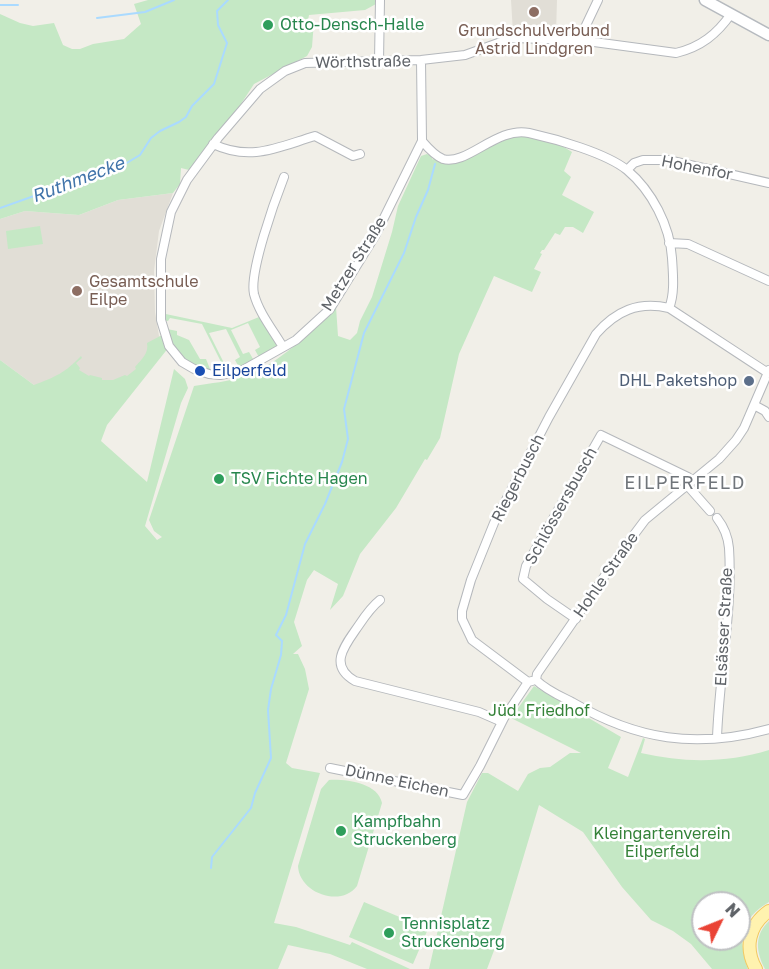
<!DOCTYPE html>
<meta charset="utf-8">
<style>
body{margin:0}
#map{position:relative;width:769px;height:969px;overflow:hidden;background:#f1efe8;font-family:"Golos Text",sans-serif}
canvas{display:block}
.north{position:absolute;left:691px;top:891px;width:60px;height:60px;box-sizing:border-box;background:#fff;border:2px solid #bfc1c3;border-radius:50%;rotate:47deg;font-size:16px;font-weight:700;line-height:24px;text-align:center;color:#5f6368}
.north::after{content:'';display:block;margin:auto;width:21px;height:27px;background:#ea4335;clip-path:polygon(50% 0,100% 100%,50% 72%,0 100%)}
</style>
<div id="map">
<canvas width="769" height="969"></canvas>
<div class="north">N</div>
</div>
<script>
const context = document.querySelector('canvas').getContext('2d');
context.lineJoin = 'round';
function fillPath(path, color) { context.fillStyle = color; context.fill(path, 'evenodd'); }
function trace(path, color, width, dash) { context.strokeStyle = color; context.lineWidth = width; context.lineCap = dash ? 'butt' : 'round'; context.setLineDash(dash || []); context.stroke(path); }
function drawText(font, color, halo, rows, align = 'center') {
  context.font = font + ' "Golos Text",sans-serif'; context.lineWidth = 5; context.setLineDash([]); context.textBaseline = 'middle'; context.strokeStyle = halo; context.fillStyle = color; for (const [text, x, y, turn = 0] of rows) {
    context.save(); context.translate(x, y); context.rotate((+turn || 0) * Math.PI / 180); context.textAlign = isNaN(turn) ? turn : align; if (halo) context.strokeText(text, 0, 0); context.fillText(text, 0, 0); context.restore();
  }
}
fillPath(new Path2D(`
 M 511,0 L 557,0 L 556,34 L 513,33 Z
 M 173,193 L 159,231 L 154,271 L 155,312 L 159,336 L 169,346 L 104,428 L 34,385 L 0,360 L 0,219 L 25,211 L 79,215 L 118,200 Z`), '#e1ded6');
fillPath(new Path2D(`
 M 148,0 L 377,0 L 376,4 L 365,10 L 309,15 L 308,20 L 314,21 L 312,47 L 307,56 L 254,84 L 237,110 L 189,170 L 181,168 L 180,184 L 173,193 L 118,200 L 79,215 L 25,211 L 0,219 L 0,14 L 20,23 L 33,26 L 54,23 L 63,45 L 72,49 L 80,49 L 93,44 L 124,39 L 141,24 L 134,4 Z
 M 513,133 L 560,141 L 556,145 L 559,144 L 572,152 L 564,171 L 571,177 L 562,195 L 594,212 L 583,233 L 573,227 L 565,227 L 560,235 L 555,233 L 544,250 L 542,250 L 540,253 L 542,254 L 534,269 L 541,272 L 532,292 L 494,276 L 459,354 L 440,438 L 427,460 L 425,459 L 396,508 L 360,554 L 343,596 L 330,610 L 338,584 L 314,570 L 307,580 L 294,622 L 302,646 L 293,654 L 298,654 L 305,669 L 309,689 L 286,763 L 292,768 L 320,773 L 274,923 L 296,927 L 350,945 L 352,942 L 410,969 L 367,969 L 330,954 L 288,945 L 278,969 L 0,969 L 0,360 L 34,385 C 55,377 65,373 81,356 L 82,358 L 76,363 L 80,368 L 79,370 L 89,376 L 90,375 L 102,378 L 102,380 L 113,380 L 125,375 L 127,376 L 136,369 L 135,367 C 142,359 149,353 147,343 L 164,334 L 162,328 L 177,331 L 177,335 L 189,340 L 200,359 L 206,359 L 212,374 L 194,369 L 169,347 L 107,425 L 101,441 L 147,482 L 174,369 L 185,379 L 188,388 L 181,403 L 145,526 L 157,540 L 162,537 L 154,531 L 149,520 L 194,386 C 211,383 228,382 244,376 C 277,366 312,331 336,307 L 338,336 L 350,340 L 357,333 L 360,321 L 372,297 L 392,232 L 398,206 L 421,156 L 427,154 L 431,156 L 433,160 L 435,154 L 455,159 Z
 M 40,226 L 43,244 L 8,249 L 6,231 Z
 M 161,313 L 232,328 L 264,315 L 283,347 L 261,361 L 255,350 L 260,347 L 248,323 L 231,330 L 243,354 L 249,352 L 256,364 L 241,371 L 235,360 L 240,357 L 226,329 L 209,333 L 225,365 L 230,364 L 234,373 L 220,375 L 217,366 L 222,364 L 202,324 L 170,318 L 168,321 L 161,320 Z
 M 534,686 L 621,737 L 608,768 L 628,777 L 643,738 L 645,739 L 641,753 C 684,763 727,763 769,750 L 769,902 C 740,919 738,940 748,969 L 712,969 L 691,944 L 673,931 L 651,920 L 622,887 L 583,832 L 539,805 L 501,932 L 487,969 L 429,969 L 467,802 L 482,773 L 488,773 L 518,791 L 528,774 L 540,768 L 550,767 L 570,753 L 581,753 L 511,718 ZM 703,903 L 739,903 L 739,939 L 703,939 Z
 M 329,780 C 346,779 378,783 382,803 L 357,886 C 341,908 299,893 298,866 L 321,789 Z
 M 364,902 L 428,929 L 413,964 L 349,937 Z
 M 769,921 L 769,969 L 765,969 C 756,952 754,935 769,921 Z`), '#c5e8c5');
trace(new Path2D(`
 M 0,5 L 18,5
 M 97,18 L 145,12 L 174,0
 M 0,208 L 48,191 L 55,191 L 89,173 L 120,167 L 140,155 L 151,138 L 160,131 L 179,122 L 186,117 L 192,106 L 214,84 L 227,43 L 218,25 L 217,11 L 228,0
 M 211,868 L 212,857 L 251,808 L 255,793 L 271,758 L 268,710 L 271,689 L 281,655 L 282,641 L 276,635 L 286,615 L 305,544 L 325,504 L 342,462 L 348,439 L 344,409 L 364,333 L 404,253 L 416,217 L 428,190 L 435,164`), '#aadaff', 2);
const minor = new Path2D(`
 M 579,40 L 598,0
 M 421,60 L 422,141 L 375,236 L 330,309 L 296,340 L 241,371 L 220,375 L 209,374 L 194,369 L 182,362 L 169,346 L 161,320 L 161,259 L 171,212 L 187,180 L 218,138 L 260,89 L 285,71 L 305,63 L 421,60 L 465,55 L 512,38 L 579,40 L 676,53 C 701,47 717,34 731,14
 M 379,61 L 380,0
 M 422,141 C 428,148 435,156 443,159 C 467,166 497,126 529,133 C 556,139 606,153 627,170 C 652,191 670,226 672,258 C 673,274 675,294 669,308 L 768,373
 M 213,144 C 251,162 278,147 315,136 L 353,156 L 360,154
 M 627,170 L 634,163 L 643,160 L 668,160 L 769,183
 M 669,243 L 688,244 L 769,281
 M 283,347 C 273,330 259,313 254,294 C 249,272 275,200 284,177
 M 754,405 L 765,411 L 769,417
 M 687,485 L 710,511
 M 717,518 C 724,527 728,537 729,548 C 733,610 719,676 717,738
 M 380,600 C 371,607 365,616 359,625 C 346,644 327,665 355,681 L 479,712 L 502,722
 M 576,619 L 547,599 L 523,579 L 526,566 L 601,435 L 688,477 L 692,481
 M 536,680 L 537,674 L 624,548 L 645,520 L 719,459 L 736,440 L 744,428 L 769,370
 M 536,680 C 546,690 560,696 572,702 C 637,740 696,749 769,729
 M 528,682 L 472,640 L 462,619 L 462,611 L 471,580 L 494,523 L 549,417 L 596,334 C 616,311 638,301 669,308
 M 330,768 L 463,795 L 480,766 L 504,718 L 528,682 L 532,681`);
const secondary = new Path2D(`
 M 705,0 L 769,35`);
const primary = new Path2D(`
 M 756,969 C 744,948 749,925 769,911`);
trace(minor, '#b5b8bc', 10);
trace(secondary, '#b6babf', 13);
trace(primary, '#f2c960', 14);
trace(minor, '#fff', 8);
trace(secondary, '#fff', 10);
trace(primary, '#fff2af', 12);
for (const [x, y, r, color] of [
 [534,12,6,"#8d6e63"],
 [268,25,6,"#2e9e5b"],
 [77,291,6,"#8d6e63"],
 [200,371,6,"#1a4fb4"],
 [749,381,6,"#5c6f8a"],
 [219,479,6,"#2e9e5b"],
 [341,831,6,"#2e9e5b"],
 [389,933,6,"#2e9e5b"]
]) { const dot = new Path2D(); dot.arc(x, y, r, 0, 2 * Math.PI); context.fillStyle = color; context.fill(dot); trace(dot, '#fff', 2); }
drawText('16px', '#27864d', '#fff', [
 ["Otto-Densch-Halle",280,25],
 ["TSV Fichte Hagen",231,479],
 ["Kampfbahn",353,822],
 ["Struckenberg",353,840],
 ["Tennisplatz",401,924],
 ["Struckenberg",401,942]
], 'left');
drawText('16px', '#785e54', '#fff', [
 ["Grundschulverbund",534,31],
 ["Astrid Lindgren",534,49],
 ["Gesamtschule",89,282,"left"],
 ["Eilpe",89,300,"left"]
]);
drawText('16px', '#5f6368', '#fff', [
 ["Wörthstraße",363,62,-1],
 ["Hohenfor",697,168,11],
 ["Metzer Straße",354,264,-58],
 ["Riegerbusch",518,478,-63],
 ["Schlössersbusch",561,506,-61],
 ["Hohle Straße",606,575,-55],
 ["Elsässer Straße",724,627,-87],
 ["Dünne Eichen",397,781,12]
]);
drawText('16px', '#164399', '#fff', [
 ["Eilperfeld",212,371]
], 'left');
drawText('16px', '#4e5e75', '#fff', [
 ["DHL Paketshop",737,381]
], 'right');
drawText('16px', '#348238', '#fff', [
 ["Jüd. Friedhof",539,711],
 ["Kleingartenverein",662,834],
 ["Eilperfeld",662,852]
]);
drawText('italic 18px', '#4174aa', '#fff', [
 ["Ruthmecke",78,180,-21]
]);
context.letterSpacing = '1.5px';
drawText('18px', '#70757a', '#fff', [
 ["EILPERFELD",685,483]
]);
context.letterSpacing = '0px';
</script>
